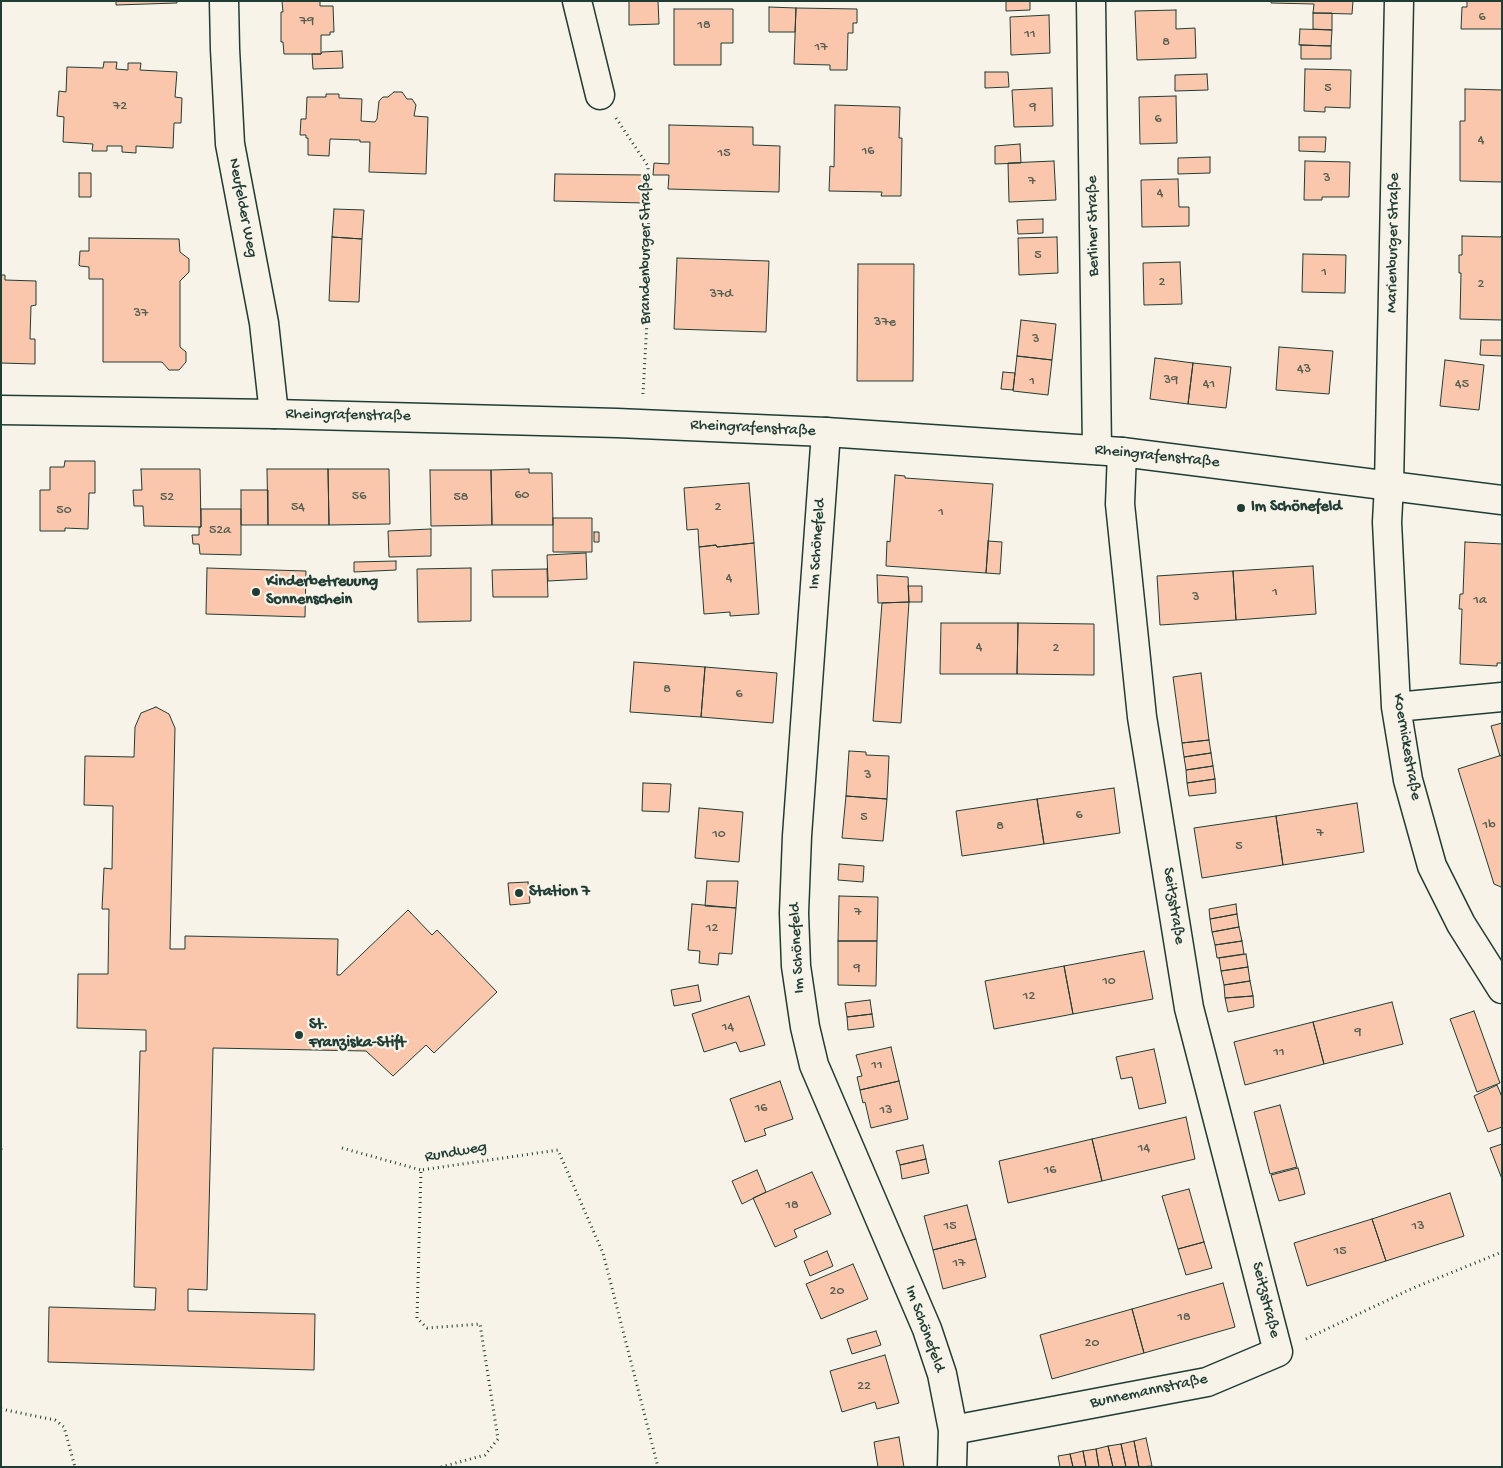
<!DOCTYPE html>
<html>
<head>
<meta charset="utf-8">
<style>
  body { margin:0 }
  #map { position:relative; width:1503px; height:1468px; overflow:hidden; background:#f7f3e8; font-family:"Gochi Hand",sans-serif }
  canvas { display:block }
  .frame { position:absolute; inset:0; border:2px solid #1f3d34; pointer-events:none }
</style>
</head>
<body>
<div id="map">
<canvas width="1503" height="1468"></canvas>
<div class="frame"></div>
</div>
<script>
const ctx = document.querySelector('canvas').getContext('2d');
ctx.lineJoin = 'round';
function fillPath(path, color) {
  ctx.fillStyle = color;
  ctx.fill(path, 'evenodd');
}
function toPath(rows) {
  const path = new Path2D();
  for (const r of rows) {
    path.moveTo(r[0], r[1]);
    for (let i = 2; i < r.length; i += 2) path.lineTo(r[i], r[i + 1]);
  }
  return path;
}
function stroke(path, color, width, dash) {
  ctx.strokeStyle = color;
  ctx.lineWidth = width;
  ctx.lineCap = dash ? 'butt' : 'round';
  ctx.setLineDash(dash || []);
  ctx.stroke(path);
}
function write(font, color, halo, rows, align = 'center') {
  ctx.font = font + ' "Gochi Hand",sans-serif';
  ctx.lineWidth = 4.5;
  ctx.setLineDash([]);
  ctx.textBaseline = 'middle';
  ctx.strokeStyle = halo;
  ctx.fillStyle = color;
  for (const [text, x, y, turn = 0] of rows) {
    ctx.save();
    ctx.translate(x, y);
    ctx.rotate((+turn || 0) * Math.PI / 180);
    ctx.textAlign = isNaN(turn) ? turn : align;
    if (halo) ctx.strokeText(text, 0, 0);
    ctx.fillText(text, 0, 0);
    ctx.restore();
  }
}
const building = toPath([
  [116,1,177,1,177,3,116,5,116,1],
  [282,1,320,1,320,6,333,6,334,32,330,32,330,35,321,35,321,54,284,54,283,42,281,42,281,12,283,12,282,1],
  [629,1,658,1,659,24,629,25,629,1],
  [1006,1,1030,1,1030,10,1006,11,1006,1],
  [1271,1,1353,1,1352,14,1313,13,1314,4,1271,3,1271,1],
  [1467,1,1502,1,1502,29,1461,29,1462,7,1467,7,1467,1],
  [769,7,796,8,795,32,769,32,769,7],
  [796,8,857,9,857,23,853,23,853,33,848,33,847,70,830,70,830,65,794,64,796,8],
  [674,9,733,9,733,43,721,43,721,65,674,65,674,9],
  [1176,10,1176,29,1195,28,1196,58,1137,60,1135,11,1176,10],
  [1313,13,1332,13,1332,30,1313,29,1313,13],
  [1049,15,1050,53,1011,55,1010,17,1049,15],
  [1300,29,1332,30,1331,46,1299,45,1300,29],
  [1301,45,1331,46,1331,59,1301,59,1301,45],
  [342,51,343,68,313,69,312,54,321,54,322,52,342,51],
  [104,62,117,62,116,69,128,70,128,63,141,63,140,70,177,72,175,97,182,98,181,123,174,123,173,148,136,146,136,153,122,152,122,146,107,146,107,151,92,151,93,144,63,142,64,117,57,116,59,91,66,92,67,67,103,68,104,62],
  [1305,69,1351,70,1350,108,1325,107,1325,112,1304,111,1305,69],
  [985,72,1008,72,1009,87,985,88,985,72],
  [1207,74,1208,90,1175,91,1175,75,1207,74],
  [1052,88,1053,126,1014,127,1012,90,1052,88],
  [1465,89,1502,90,1502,182,1460,181,1460,121,1465,121,1465,89],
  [394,92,402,92,407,99,412,99,416,105,414,116,428,117,426,174,369,172,370,142,360,142,360,140,330,139,329,156,308,155,308,138,306,138,306,135,300,135,301,119,306,119,307,97,326,97,326,94,339,94,339,98,362,99,361,121,375,122,377,119,379,101,383,97,388,97,394,92],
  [1176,96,1177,143,1140,144,1139,97,1176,96],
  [835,105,900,107,899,138,902,138,901,196,881,196,882,192,829,191,830,166,834,167,835,105],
  [669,125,753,127,753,145,780,146,779,192,668,189,669,175,653,175,654,163,669,164,669,125],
  [1299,137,1326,137,1325,152,1299,151,1299,137],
  [1020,144,1021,163,995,164,995,146,1020,144],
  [1210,157,1210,173,1178,174,1178,158,1210,157],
  [1054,161,1056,200,1009,202,1008,163,1054,161],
  [1305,161,1350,162,1349,197,1322,197,1322,200,1304,200,1305,161],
  [79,173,91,173,91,197,79,197,79,173],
  [555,174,646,175,646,203,554,201,555,174],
  [1178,179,1179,207,1189,207,1189,226,1142,227,1141,180,1178,179],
  [334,209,364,210,362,239,332,237,334,209],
  [1043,219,1043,233,1018,234,1017,220,1043,219],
  [1462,236,1500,237,1502,236,1502,320,1460,319,1461,273,1459,273,1459,255,1462,255,1462,236],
  [332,237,362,239,359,302,329,301,332,237],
  [1057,237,1058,273,1019,275,1018,238,1057,237],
  [89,238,179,239,180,252,189,259,189,272,180,281,180,347,186,352,186,362,179,370,169,370,162,362,103,362,103,279,89,279,89,267,80,266,79,265,80,251,89,251,89,238],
  [1303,254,1346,255,1345,293,1302,292,1303,254],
  [677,258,769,261,766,332,674,329,677,258],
  [1180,262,1182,304,1144,305,1143,263,1180,262],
  [858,264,914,264,913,381,857,381,858,264],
  [1,275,5,275,5,280,36,281,36,305,31,306,30,339,35,339,35,364,1,363,1,275],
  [1021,320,1056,324,1052,360,1017,356,1021,320],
  [1481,340,1502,340,1502,356,1480,355,1481,340],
  [1279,347,1333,351,1329,394,1276,390,1279,347],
  [1017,356,1052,360,1048,395,1013,391,1017,356],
  [1155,358,1193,363,1188,404,1150,399,1155,358],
  [1445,360,1484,365,1479,410,1440,406,1445,360],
  [1193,363,1231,367,1226,408,1188,404,1193,363],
  [1003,372,1015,373,1013,390,1001,389,1003,372],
  [65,461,95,461,95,493,89,493,88,529,65,528,65,531,40,531,40,490,50,490,50,467,64,467,65,461],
  [141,469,200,469,201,527,144,526,143,506,134,506,133,490,142,490,141,469],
  [267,469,328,469,329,525,268,525,267,469],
  [328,469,389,469,390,524,329,525,328,469],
  [529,469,529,473,552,473,553,525,492,525,491,470,529,469],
  [430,470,491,470,492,525,431,526,430,470],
  [895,475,905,476,905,478,993,484,986,573,886,566,887,541,890,542,895,475],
  [749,483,754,543,717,547,716,545,699,547,698,529,687,530,684,488,749,483],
  [241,490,268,490,268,525,241,525,241,490],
  [201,509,241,509,241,555,200,554,199,544,193,544,192,535,199,535,199,527,201,527,201,509],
  [553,518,592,518,592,552,553,552,553,518],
  [431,529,431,556,389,557,388,531,431,529],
  [594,532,599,532,599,542,594,542,594,532],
  [988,541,1002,542,1000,574,986,573,988,541],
  [1465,542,1502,544,1502,663,1497,663,1497,666,1460,664,1462,609,1459,609,1460,594,1463,594,1465,542],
  [754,543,759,614,730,616,730,612,704,614,699,547,716,545,717,547,754,543],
  [586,553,587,579,548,581,547,555,586,553],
  [396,561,396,570,354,572,354,562,396,561],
  [1313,566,1316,614,1236,620,1233,571,1313,566],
  [207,568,306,571,305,617,206,614,207,568],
  [471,568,471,621,418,622,417,569,471,568],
  [547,569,548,597,493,597,492,570,547,569],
  [1233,571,1236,620,1160,625,1157,576,1233,571],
  [877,575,908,577,909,602,878,603,877,575],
  [908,586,922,586,922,602,909,602,908,586],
  [909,602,901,723,873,721,882,603,909,602],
  [941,623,1018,623,1017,674,940,674,941,623],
  [1018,623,1094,624,1094,675,1017,674,1018,623],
  [634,662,705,667,701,717,630,712,634,662],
  [705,667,777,673,773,723,701,717,705,667],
  [1201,673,1209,740,1182,743,1173,677,1201,673],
  [156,707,169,714,175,728,170,949,185,949,185,936,338,939,337,975,340,975,408,910,432,935,437,930,497,992,434,1053,426,1045,393,1076,366,1051,213,1048,207,1290,188,1289,188,1311,315,1314,314,1370,48,1362,49,1307,155,1310,156,1288,134,1287,140,1051,146,1051,146,1030,77,1028,78,974,108,974,109,909,102,909,104,868,112,869,113,806,84,805,85,756,134,757,135,727,141,713,156,707],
  [1502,723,1502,755,1500,756,1491,726,1502,723],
  [1209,740,1211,753,1184,757,1182,743,1209,740],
  [849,751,866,752,866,755,889,756,887,799,846,796,849,751],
  [1211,753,1213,766,1186,770,1184,757,1211,753],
  [1502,755,1502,887,1501,887,1494,884,1458,769,1502,755],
  [1213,766,1215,779,1187,783,1186,770,1213,766],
  [1215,779,1216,793,1189,796,1187,783,1215,779],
  [643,783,671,784,669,812,642,811,643,783],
  [1114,788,1120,833,1044,844,1037,799,1114,788],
  [846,796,887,799,883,841,842,838,846,796],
  [1037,799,1044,844,962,856,956,811,1037,799],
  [1357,803,1364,852,1283,865,1276,816,1357,803],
  [699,808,743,812,739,862,695,858,699,808],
  [1276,816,1283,865,1202,878,1194,828,1276,816],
  [839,864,864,866,863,882,838,880,839,864],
  [707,881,738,881,736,908,705,906,707,881],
  [528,882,530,903,510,905,508,883,528,882],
  [839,896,878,897,877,941,838,941,839,896],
  [692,904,736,908,732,954,719,953,718,965,699,963,700,951,688,950,692,904],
  [1236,904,1237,914,1210,919,1209,909,1236,904],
  [1237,914,1239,927,1212,932,1210,919,1237,914],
  [1239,927,1242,941,1215,945,1212,932,1239,927],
  [838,941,877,941,876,986,838,985,838,941],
  [1242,941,1244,954,1217,958,1215,945,1242,941],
  [1144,951,1153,999,1073,1014,1064,966,1144,951],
  [1246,954,1248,967,1221,971,1219,958,1246,954],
  [1064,966,1073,1014,994,1029,985,981,1064,966],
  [1248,967,1250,981,1224,985,1221,971,1248,967],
  [1250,981,1253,996,1225,998,1224,985,1250,981],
  [698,985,701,1001,674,1006,671,990,698,985],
  [749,996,765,1045,740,1052,736,1042,704,1052,692,1014,749,996],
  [1253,996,1254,1007,1228,1012,1225,998,1253,996],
  [870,1000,872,1014,847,1017,845,1003,870,1000],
  [1392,1002,1403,1044,1324,1064,1313,1022,1392,1002],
  [1474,1011,1500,1083,1477,1092,1450,1019,1474,1011],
  [872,1014,874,1027,848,1030,847,1017,872,1014],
  [1313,1022,1324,1064,1245,1085,1234,1042,1313,1022],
  [891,1047,899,1081,860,1090,857,1077,862,1076,856,1055,891,1047],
  [1154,1049,1166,1103,1139,1109,1132,1077,1121,1079,1116,1057,1154,1049],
  [780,1081,793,1119,764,1129,766,1135,745,1142,730,1099,780,1081],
  [899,1081,908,1119,871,1128,865,1102,863,1103,860,1090,899,1081],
  [1497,1085,1502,1097,1502,1127,1488,1132,1474,1096,1497,1085],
  [1280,1105,1297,1167,1270,1174,1254,1112,1280,1105],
  [1186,1117,1195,1159,1102,1181,1092,1139,1186,1117],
  [1092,1139,1102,1181,1008,1203,999,1161,1092,1139],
  [1502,1144,1502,1179,1490,1148,1502,1144],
  [923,1145,926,1159,900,1165,896,1151,923,1145],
  [926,1159,929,1173,902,1179,900,1165,926,1159],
  [1298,1168,1305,1194,1279,1201,1271,1175,1298,1168],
  [757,1170,766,1192,742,1204,732,1181,757,1170],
  [812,1172,831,1214,794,1230,797,1237,775,1247,753,1198,812,1172],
  [1189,1189,1204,1242,1178,1249,1162,1196,1189,1189],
  [1450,1193,1464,1236,1386,1261,1372,1219,1450,1193],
  [967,1205,976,1239,933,1250,924,1216,967,1205],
  [1372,1219,1386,1261,1307,1286,1294,1243,1372,1219],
  [976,1239,986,1277,943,1289,933,1250,976,1239],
  [1204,1242,1212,1268,1186,1275,1178,1249,1204,1242],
  [827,1251,833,1266,810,1276,804,1261,827,1251],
  [853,1264,868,1299,821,1319,806,1284,853,1264],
  [1223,1283,1235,1327,1144,1353,1132,1309,1223,1283],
  [1132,1309,1144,1353,1052,1379,1040,1335,1132,1309],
  [876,1331,881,1345,852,1354,847,1339,876,1331],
  [885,1355,899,1403,877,1409,875,1402,842,1412,830,1371,885,1355],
  [899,1437,904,1467,878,1467,874,1442,899,1437],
  [1146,1438,1152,1466,1139,1467,1134,1441,1146,1438],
  [1134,1441,1139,1467,1126,1467,1121,1444,1134,1441],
  [1121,1444,1126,1467,1113,1467,1108,1446,1121,1444],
  [1108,1446,1113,1467,1099,1467,1096,1449,1108,1446],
  [1096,1449,1099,1467,1086,1467,1083,1451,1096,1449],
  [1083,1451,1086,1467,1073,1467,1070,1454,1083,1451],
  [1070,1454,1073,1467,1060,1467,1058,1456,1070,1454]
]);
fillPath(building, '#fbc7ac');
stroke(building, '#1f3d34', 1);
const street = toPath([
  [224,1,225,49,230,144,264,323,274,414],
  [577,1,600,95],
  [1091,1,1097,450],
  [1399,1,1389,485,1387,522,1396,707,1408,780,1432,866,1461,924,1502,989],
  [826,432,797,836,794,913,796,966,805,1027,814,1065,927,1329,942,1374,953,1430,952,1467],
  [1396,707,1502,697],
  [953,1430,1207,1382,1278,1352,1189,1008,1142,717,1120,504,1122,452]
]);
const secondary = toPath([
  [1,410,274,414,617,423,826,432,1122,452,1502,500]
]);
stroke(street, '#1f3d34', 31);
stroke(secondary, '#1f3d34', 31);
stroke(toPath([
  [616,118,648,166,649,285,643,394],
  [342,1148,421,1170],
  [1,1149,3,1146],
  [1306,1339,1411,1289,1502,1252],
  [1,1409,55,1420,64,1427,75,1467],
  [441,1467,485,1455,498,1439,480,1324,427,1328,417,1318,421,1170,558,1150,603,1253,658,1467]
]), '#1f3d34', 3, [1, 4]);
stroke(street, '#f7f3e8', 28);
stroke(secondary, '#f7f3e8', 28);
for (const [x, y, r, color] of [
  [1241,508,5,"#1f3d34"],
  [256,592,5,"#1f3d34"],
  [519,893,5,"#1f3d34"],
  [299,1035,5,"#1f3d34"]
]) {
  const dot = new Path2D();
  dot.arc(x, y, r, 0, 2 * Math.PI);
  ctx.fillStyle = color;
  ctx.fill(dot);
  stroke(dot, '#f7f3e8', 2);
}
write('14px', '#566052', null, [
  ["6",1482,18],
  ["79",307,22],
  ["18",704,26],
  ["11",1030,35],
  ["8",1166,43],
  ["17",821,48],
  ["5",1328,89],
  ["72",120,107],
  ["9",1033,108],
  ["6",1158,120],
  ["4",1481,141],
  ["16",868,152],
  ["15",724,154],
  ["3",1327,179],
  ["7",1032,182],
  ["4",1160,194],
  ["5",1038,256],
  ["1",1324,273],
  ["2",1162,283],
  ["2",1481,285],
  ["37d",721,295],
  ["37",141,314],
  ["37e",885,323],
  ["3",1036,340],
  ["43",1304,370],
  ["39",1171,381],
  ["1",1032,382],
  ["41",1209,385],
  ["45",1462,385],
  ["60",522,496],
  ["56",359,497],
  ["52",167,498],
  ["58",461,498],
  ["54",298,508],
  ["2",718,508],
  ["50",64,511],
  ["1",941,513],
  ["52a",220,531],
  ["4",729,579],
  ["1",1275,593],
  ["3",1196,598],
  ["1a",1480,601],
  ["4",979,648],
  ["2",1056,649],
  ["8",667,690],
  ["6",739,695],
  ["3",868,776],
  ["6",1079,816],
  ["5",864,818],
  ["1b",1489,826],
  ["8",1000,827],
  ["7",1320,834],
  ["10",719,835],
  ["5",1239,847],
  ["7",858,913],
  ["12",712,929],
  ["9",857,969],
  ["10",1109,982],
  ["12",1029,997],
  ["14",728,1028],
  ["9",1358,1033],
  ["11",1279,1053],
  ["11",877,1066],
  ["16",761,1109],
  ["13",886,1111],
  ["14",1144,1149],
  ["16",1050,1171],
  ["18",792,1206],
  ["15",950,1227],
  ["13",1418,1227],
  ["15",1340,1252],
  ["17",959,1264],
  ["20",837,1292],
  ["18",1184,1318],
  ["20",1092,1344],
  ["22",864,1387]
]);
write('16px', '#1f3d34', '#f7f3e8', [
  ["Neufelder Weg",242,208,79],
  ["Berliner Straße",1094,226,-91],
  ["Marienburger Straße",1394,243,-89],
  ["Brandenburger Straße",647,249,-90],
  ["Rheingrafenstraße",348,416,1],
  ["Rheingrafenstraße",753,429,3],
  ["Rheingrafenstraße",1157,457,6],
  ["Im Schönefeld",818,544,-86],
  ["Koernickestraße",1406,747,80],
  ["Seitzstraße",1173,906,81],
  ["Im Schönefeld",798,948,-93],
  ["Rundweg",456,1153,-10],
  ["Seitzstraße",1265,1300,76],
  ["Im Schönefeld",924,1329,70],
  ["Bunnemannstraße",1149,1392,-12]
]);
write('bold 16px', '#1f3d34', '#f7f3e8', [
  ["Im Schönefeld",1251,508],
  ["Kinderbetreuung",266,583],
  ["Sonnenschein",266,601],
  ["Station 7",529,893],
  ["St.",309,1026],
  ["Franziska-Stift",309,1044]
], 'left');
</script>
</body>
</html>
